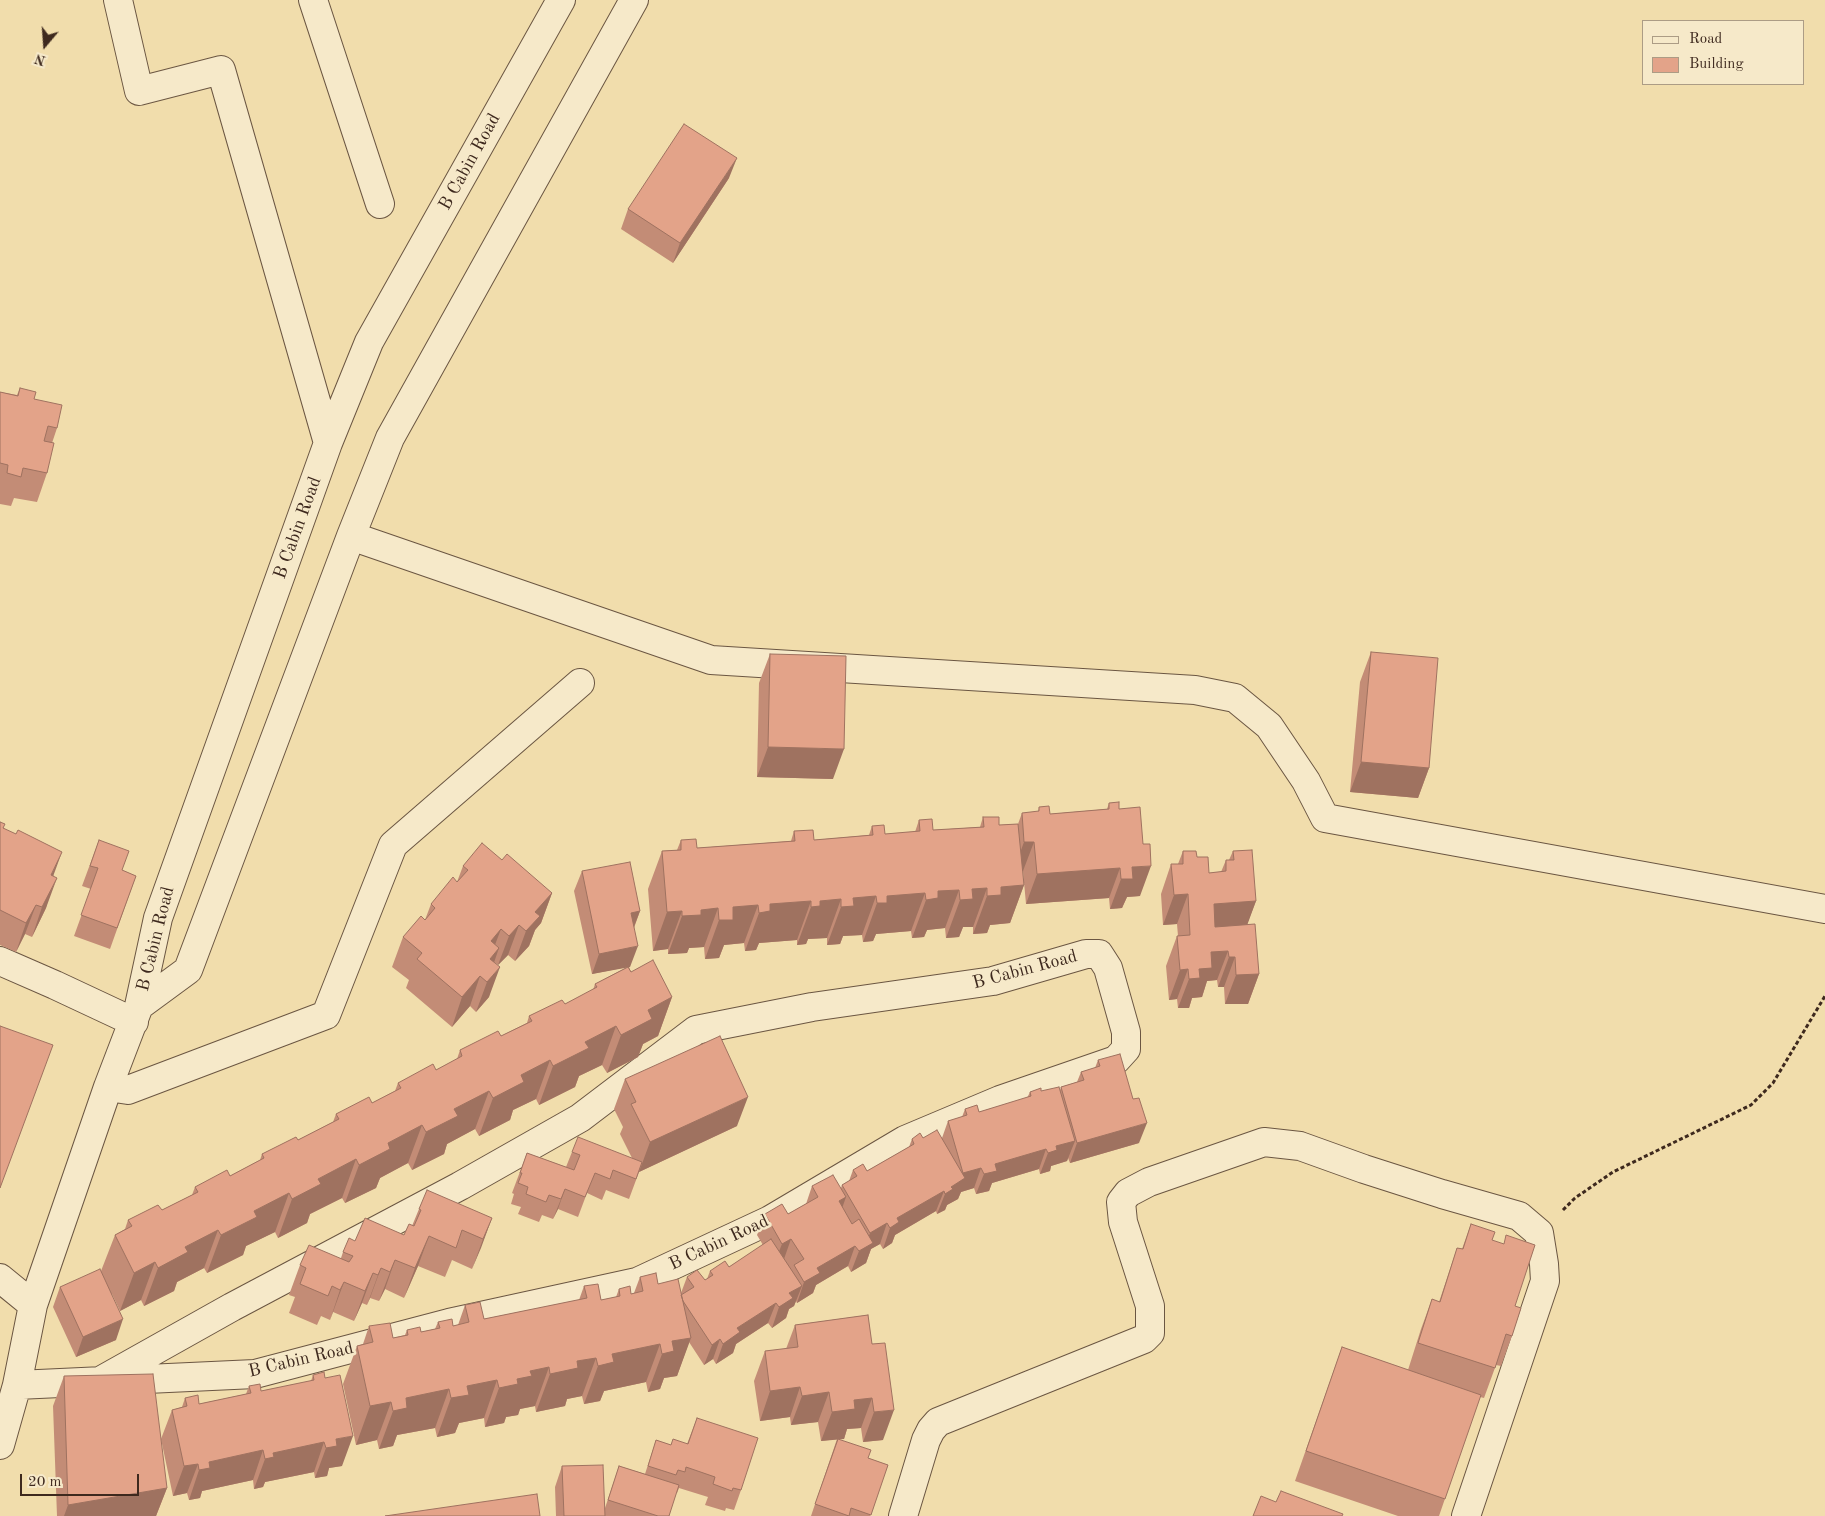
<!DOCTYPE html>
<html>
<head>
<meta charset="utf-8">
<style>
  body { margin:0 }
  #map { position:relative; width:1825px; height:1516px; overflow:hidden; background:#f1ddac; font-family:"Old Standard TT",serif }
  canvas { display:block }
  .legend { position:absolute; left:1642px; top:20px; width:162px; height:65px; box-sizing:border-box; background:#f6e9c9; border:1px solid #ac9c85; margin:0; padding:6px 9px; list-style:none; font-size:15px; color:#3e291e }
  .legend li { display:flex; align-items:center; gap:10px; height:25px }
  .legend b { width:25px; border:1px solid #ac9c85 }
  .north { position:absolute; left:20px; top:20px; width:50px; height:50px; -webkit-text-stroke:4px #f6e9c9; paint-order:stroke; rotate:198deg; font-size:14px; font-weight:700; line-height:20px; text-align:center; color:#3e291e }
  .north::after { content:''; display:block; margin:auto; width:18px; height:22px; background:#3e291e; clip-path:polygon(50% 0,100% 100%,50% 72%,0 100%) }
  .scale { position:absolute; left:20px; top:1474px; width:119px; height:22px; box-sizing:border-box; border:2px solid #3e291e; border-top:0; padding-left:6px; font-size:15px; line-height:18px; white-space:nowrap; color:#3e291e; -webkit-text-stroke:4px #f6e9c9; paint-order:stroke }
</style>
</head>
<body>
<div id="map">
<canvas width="1825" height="1516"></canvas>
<ul class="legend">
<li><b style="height:6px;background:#f6e9c9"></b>Road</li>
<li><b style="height:14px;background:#e3a389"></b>Building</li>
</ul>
<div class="north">N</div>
<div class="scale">20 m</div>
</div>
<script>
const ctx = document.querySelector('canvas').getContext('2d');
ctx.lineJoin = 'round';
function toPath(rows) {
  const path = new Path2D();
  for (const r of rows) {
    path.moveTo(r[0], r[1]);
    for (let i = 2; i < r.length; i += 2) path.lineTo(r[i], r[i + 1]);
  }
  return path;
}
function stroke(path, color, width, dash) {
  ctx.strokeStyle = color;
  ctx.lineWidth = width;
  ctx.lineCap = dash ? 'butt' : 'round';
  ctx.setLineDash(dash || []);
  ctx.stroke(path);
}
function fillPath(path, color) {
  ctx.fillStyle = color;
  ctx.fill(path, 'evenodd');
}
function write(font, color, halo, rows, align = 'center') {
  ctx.font = font + ' "Old Standard TT",serif';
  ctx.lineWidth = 5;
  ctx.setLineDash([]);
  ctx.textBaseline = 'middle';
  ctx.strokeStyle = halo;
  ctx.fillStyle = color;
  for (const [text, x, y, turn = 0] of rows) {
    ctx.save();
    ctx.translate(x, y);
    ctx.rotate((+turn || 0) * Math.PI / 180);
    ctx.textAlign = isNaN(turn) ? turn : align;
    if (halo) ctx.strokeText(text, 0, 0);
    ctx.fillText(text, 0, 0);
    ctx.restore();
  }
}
const street = toPath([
  [118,0,139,91,221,70,328,443],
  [313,0,380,204],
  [351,536,711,660,1195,690,1235,698,1269,726,1306,781,1325,818,1825,909],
  [0,961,55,985,134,1022],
  [139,1006,188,970,351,536,390,438,634,0],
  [108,1087,139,1006,158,918,328,443,369,342,561,0],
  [0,1278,33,1305],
  [17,1385,255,1374,449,1323,637,1282,770,1220,905,1140,1000,1100,1116,1060,1126,1049,1126,1032,1108,968,1099,954,1086,954,993,981,812,1007,696,1030,580,1118,460,1186,232,1307,100,1381],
  [0,1445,17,1385,33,1305,108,1087,128,1090,326,1015,393,845,580,683],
  [903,1516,926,1440,931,1430,938,1422,1144,1339,1150,1333,1150,1306,1123,1222,1121,1202,1128,1193,1149,1182,1264,1142,1300,1146,1364,1169,1442,1194,1519,1216,1539,1233,1544,1264,1545,1281,1466,1516]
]);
stroke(street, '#6b5642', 30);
stroke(toPath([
  [1563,1210,1575,1198,1613,1172,1751,1105,1773,1083,1825,996]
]), '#3e291e', 3, [4, 2.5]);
stroke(street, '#f6e9c9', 28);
fillPath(toPath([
  [729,178,673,263,621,229,628,209],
  [20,388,34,399,57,428,52,443,47,473,37,502,14,498,11,506,0,504,0,392,17,395],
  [1371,652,1429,768,1418,798,1350,792,1360,682],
  [770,654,833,779,757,777,759,683],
  [1109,803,1119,809,1140,896,1127,897,1122,908,1110,909,1109,898,1026,904,1023,871,1022,871,1024,885,1010,923,990,925,987,933,973,934,973,927,963,927,959,937,946,938,945,928,927,930,924,937,912,938,911,931,876,934,873,941,863,942,862,935,843,936,840,944,827,945,827,938,808,939,806,944,797,945,797,940,759,943,756,950,745,951,744,943,724,945,719,958,705,959,704,947,689,948,687,953,668,954,668,949,653,951,648,889,662,851,677,850,681,840,697,848,791,841,794,831,814,840,869,835,872,826,885,834,915,832,919,820,933,830,980,827,983,817,999,825,1018,824,1022,813,1038,812,1039,807,1050,814,1107,809],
  [0,822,4,828,54,876,46,908,32,937,25,934,16,952,0,945],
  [99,840,122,870,136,876,110,949,74,936,91,889,82,886],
  [1183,851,1197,857,1209,873,1221,872,1226,860,1229,860,1233,851,1256,901,1247,924,1259,974,1248,1004,1225,1004,1224,987,1218,987,1217,980,1207,981,1202,997,1192,998,1189,1008,1178,1008,1177,999,1169,1000,1166,966,1177,936,1178,936,1177,924,1163,925,1161,894,1171,864,1178,864],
  [502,860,552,893,541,923,535,930,529,946,515,961,508,955,498,965,494,962,489,997,476,1012,470,1006,452,1027,406,988,409,980,392,967,403,937,425,920,431,904,457,882,463,866],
  [582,871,640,911,634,928,630,967,629,967,631,972,672,997,658,1036,643,1044,638,1057,607,1073,602,1065,579,1076,575,1087,539,1105,536,1099,513,1110,510,1120,479,1136,475,1129,447,1144,444,1154,412,1170,408,1163,380,1178,376,1188,345,1203,342,1198,310,1214,307,1223,278,1238,275,1232,246,1246,243,1255,207,1273,204,1268,177,1282,174,1291,144,1306,141,1300,120,1311,112,1294,116,1340,76,1357,53,1307,60,1287,101,1271,115,1235,125,1229,128,1220,162,1210,192,1195,195,1187,230,1176,260,1160,262,1154,298,1140,333,1122,336,1114,372,1103,395,1091,398,1083,436,1070,457,1059,460,1050,501,1036,527,1023,529,1016,565,1004,593,990,595,984,627,967,592,974,574,891],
  [1098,1060,1139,1143,1070,1163,1068,1158,1067,1161,1051,1166,1050,1171,1040,1174,1039,1169,992,1183,989,1191,976,1194,974,1188,961,1192,958,1199,947,1205,945,1210,937,1214,936,1211,895,1235,892,1243,883,1249,880,1244,871,1249,866,1263,851,1272,848,1266,816,1285,813,1293,797,1303,796,1301,794,1306,789,1309,786,1318,772,1328,768,1323,736,1344,733,1353,716,1364,713,1359,704,1365,689,1342,677,1376,664,1378,660,1389,648,1392,646,1382,604,1391,600,1401,584,1404,582,1396,567,1399,565,1406,536,1412,535,1406,520,1409,518,1415,506,1417,504,1423,485,1427,484,1418,459,1423,455,1433,437,1437,435,1428,397,1435,393,1446,379,1449,377,1440,356,1445,343,1384,357,1346,363,1344,369,1326,393,1338,405,1335,407,1330,421,1332,435,1329,438,1322,453,1326,458,1325,465,1305,484,1319,579,1300,584,1286,601,1300,616,1297,619,1289,631,1294,634,1293,640,1277,681,1293,687,1277,705,1280,707,1279,710,1271,729,1267,763,1245,757,1235,765,1214,788,1214,806,1204,812,1186,841,1188,842,1185,849,1181,853,1170,867,1171,909,1147,912,1139,942,1138,948,1121,962,1117,965,1109,979,1112,1027,1098,1030,1092,1060,1090,1061,1087,1077,1082,1081,1072,1095,1068],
  [625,1079,737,1126,639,1172,629,1199,606,1190,602,1200,587,1193,578,1217,558,1209,553,1219,542,1215,539,1222,518,1214,521,1207,511,1204,514,1194,512,1193,527,1153,566,1167,572,1152,632,1158,620,1134,623,1127,614,1109],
  [419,1209,492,1218,472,1269,452,1260,445,1277,418,1266,404,1298,385,1289,379,1301,370,1298,367,1305,362,1303,354,1321,333,1312,330,1320,321,1316,317,1325,289,1313,295,1297,289,1295,300,1265,341,1258,343,1252,355,1241,404,1235,412,1226],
  [1471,1224,1492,1240,1515,1306,1512,1336,1501,1366,1496,1365,1484,1398,1480,1397,1439,1516,1398,1516,1295,1481,1342,1347,1408,1370,1421,1329,1432,1299,1439,1302,1457,1248,1462,1249],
  [868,1315,883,1440,863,1442,861,1428,847,1429,844,1439,839,1439,868,1458,888,1465,870,1516,811,1516,837,1439,821,1441,818,1422,791,1425,790,1417,760,1421,754,1381,765,1351,786,1349,795,1325],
  [313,1375,342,1466,329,1468,327,1476,315,1478,314,1472,265,1482,263,1487,254,1489,253,1480,202,1491,200,1498,189,1500,187,1493,173,1496,161,1439,172,1410,182,1407,185,1398,199,1404,246,1394,249,1386,261,1391,311,1381],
  [64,1376,167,1488,156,1516,57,1516,53,1406],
  [697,1418,741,1490,734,1510,726,1508,725,1511,705,1505,708,1497,679,1488,677,1493,676,1492,669,1516,556,1516,555,1487,562,1466,605,1508,619,1466,645,1474,656,1440,671,1445,687,1444]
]), '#c38c76');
fillPath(toPath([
  [737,158,729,178,673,263,680,243],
  [768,747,844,749,833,779,757,777],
  [1361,762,1429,768,1418,798,1350,792],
  [1024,842,1034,842,1023,871,1013,872],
  [62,852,51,882,51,875],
  [1151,866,1140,896,1127,897,1122,908,1110,909,1121,879,1132,867],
  [1120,868,1109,898,1026,904,1037,874],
  [57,878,46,908,32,937,42,907],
  [1024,885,1010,923,990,925,987,933,973,934,987,896,1001,887],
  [987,888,973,927,963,927,959,937,946,938,960,900,972,889],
  [959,890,945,928,927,930,924,937,912,938,926,900,938,891],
  [552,893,541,923,535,930,529,946,515,961,526,931,535,912],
  [925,893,911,931,876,934,873,941,863,942,877,903,887,896],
  [1188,894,1177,924,1163,925,1174,895],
  [876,896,862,935,843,936,840,944,827,945,841,907,853,898],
  [841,899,827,938,808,939,806,944,797,945,811,907,820,901],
  [811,901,797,940,759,943,756,950,745,951,759,913,770,904],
  [1256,901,1245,931,1203,934,1214,904],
  [36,905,25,934,16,952,26,923],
  [758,905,744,943,724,945,719,958,705,959,719,920,733,907],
  [718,908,704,947,689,948,687,953,668,954,682,916,701,910],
  [640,911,632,932,631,913],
  [682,911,668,949,653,951,667,912],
  [519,925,508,955,498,965,509,936],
  [501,929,490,958,491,941],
  [638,946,630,967,592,974,599,954],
  [499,948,489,977,490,959],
  [1228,951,1217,980,1207,981,1202,997,1192,998,1189,1008,1178,1008,1189,979,1199,969,1211,952],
  [1229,957,1235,957,1224,987,1218,987],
  [500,967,489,997,476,1012,487,982],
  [1188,969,1177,999,1169,1000,1180,970],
  [1259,974,1248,1004,1225,1004,1236,975],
  [480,976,470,1006,452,1027,462,997],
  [672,997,658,1036,643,1044,638,1057,607,1073,621,1035,648,1010],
  [616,1026,602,1065,579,1076,575,1087,539,1105,553,1066,585,1042],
  [550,1060,536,1099,513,1110,510,1120,479,1136,493,1098,521,1075],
  [489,1091,475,1129,447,1144,444,1154,412,1170,426,1132,454,1109],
  [748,1097,737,1126,639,1172,650,1142],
  [1147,1123,1139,1143,1070,1163,1077,1143],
  [422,1125,408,1163,380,1178,376,1188,345,1203,359,1165,388,1143],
  [1075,1141,1067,1161,1051,1166,1050,1171,1040,1174,1048,1153,1056,1146],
  [1046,1149,1039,1169,992,1183,989,1191,976,1194,984,1174,995,1164],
  [356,1159,342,1198,310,1214,307,1223,278,1238,292,1199,318,1179],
  [981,1168,974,1188,961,1192,958,1199,947,1205,945,1210,937,1214,945,1194,951,1187,960,1181,963,1173],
  [565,1189,558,1209,553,1219],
  [944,1191,936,1211,895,1235,892,1243,883,1249,890,1228,897,1218],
  [289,1193,275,1232,246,1246,243,1255,207,1273,221,1235,254,1211],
  [846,1197,839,1217,839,1201],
  [492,1218,481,1248,472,1269,483,1239],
  [887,1223,880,1244,871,1249,866,1263,851,1272,859,1251,865,1247,870,1233],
  [218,1230,204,1268,177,1282,174,1291,144,1306,158,1268,185,1247],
  [429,1236,418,1266,404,1298,415,1268],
  [791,1239,784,1259,774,1264,782,1244],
  [855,1246,848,1266,816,1285,813,1293,797,1303,804,1282,817,1268],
  [395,1260,385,1289,379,1301,390,1272],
  [155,1262,141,1300,120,1311,134,1273],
  [381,1268,370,1298,367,1305,378,1275],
  [373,1273,362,1303,354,1321,365,1291],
  [344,1282,333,1312,330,1320,340,1290],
  [802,1286,794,1306,789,1309,786,1318,772,1328,779,1307,789,1293],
  [776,1303,768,1323,736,1344,733,1353,716,1364,723,1344,737,1328],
  [123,1319,116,1340,76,1357,83,1337],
  [691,1338,677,1376,664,1378,660,1389,648,1392,662,1354,672,1341],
  [720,1339,713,1359,704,1365,712,1345],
  [660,1344,646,1382,604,1391,600,1401,584,1404,598,1366,612,1354],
  [596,1358,582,1396,567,1399,565,1406,536,1412,550,1374,577,1361],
  [549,1367,535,1406,520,1409,518,1415,506,1417,504,1423,485,1427,499,1388,517,1379,530,1371],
  [497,1380,484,1418,459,1423,455,1433,437,1437,451,1398,467,1386],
  [800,1387,790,1417,760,1421,770,1391],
  [449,1389,435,1428,397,1435,393,1446,379,1449,393,1411,406,1398],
  [829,1392,818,1422,791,1425,802,1396],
  [872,1398,861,1428,847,1429,844,1439,821,1441,832,1412,854,1400],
  [391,1402,377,1440,356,1445,370,1406],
  [894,1410,883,1440,863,1442,874,1412],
  [353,1436,342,1466,329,1468,327,1476,315,1478,326,1448,336,1439],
  [324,1442,314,1472,265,1482,263,1487,254,1489,265,1459,273,1453],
  [263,1450,253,1480,202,1491,200,1498,189,1500,199,1470,209,1462],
  [198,1464,187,1493,173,1496,184,1466],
  [167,1488,156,1516,64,1516,68,1505]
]), '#9f7260');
const building = toPath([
  [684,124,737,158,680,243,628,209,684,124],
  [20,388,36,392,34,399,62,405,57,428,48,426,44,441,54,443,47,473,23,468,21,477,7,473,8,465,0,463,0,392,18,396,20,388],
  [1371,652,1438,658,1429,768,1361,762,1371,652],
  [770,654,846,656,844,749,768,747,770,654],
  [1119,802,1119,809,1140,807,1143,844,1150,844,1151,866,1132,867,1133,879,1121,879,1120,868,1037,874,1034,842,1024,842,1022,813,1039,811,1039,807,1049,806,1050,814,1109,809,1109,803,1119,802],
  [983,817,999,817,999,825,1018,824,1024,885,1001,887,1001,895,987,896,987,888,972,889,973,899,960,900,959,890,938,891,938,898,926,900,925,893,887,896,887,903,877,903,876,896,853,898,854,906,841,907,841,899,820,901,820,906,811,907,811,901,770,904,770,911,759,913,758,905,733,907,733,920,719,920,718,908,701,910,701,915,682,916,682,911,667,912,662,851,681,850,681,840,696,839,697,848,795,841,794,831,813,830,814,840,873,835,872,826,884,825,885,834,920,831,919,820,932,819,933,830,984,827,983,817],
  [0,822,5,824,3,828,16,834,18,830,62,852,51,875,57,878,42,907,36,905,26,923,0,910,0,822],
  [99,840,129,851,122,870,136,876,117,928,81,915,98,868,90,866,99,840],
  [482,843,502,860,507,854,552,893,535,912,540,916,526,931,519,925,509,936,501,929,491,941,499,948,490,959,500,967,487,982,480,976,462,997,417,959,422,953,403,937,421,916,425,920,435,908,431,904,453,877,457,882,468,870,463,866,482,843],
  [1252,850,1256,901,1214,904,1215,927,1255,924,1259,974,1236,975,1235,957,1229,957,1228,951,1211,952,1212,968,1199,969,1200,978,1189,979,1188,969,1180,970,1177,936,1190,935,1188,894,1174,895,1171,864,1183,864,1183,851,1196,851,1197,857,1208,857,1209,873,1226,871,1226,860,1234,860,1233,851,1252,850],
  [630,862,640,911,631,913,638,946,599,954,582,871,630,862],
  [653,960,672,997,648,1010,652,1019,621,1035,616,1026,585,1042,589,1048,553,1066,550,1060,521,1075,524,1082,493,1098,489,1091,454,1109,458,1116,426,1132,422,1125,388,1143,390,1149,359,1165,356,1159,318,1179,321,1184,292,1199,289,1193,254,1211,257,1217,221,1235,218,1230,185,1247,188,1252,158,1268,155,1262,134,1273,115,1235,132,1226,128,1220,158,1205,162,1210,198,1192,195,1187,227,1170,230,1176,264,1158,262,1154,296,1137,298,1140,339,1119,336,1114,369,1097,372,1103,401,1088,398,1083,433,1064,436,1070,462,1056,460,1050,498,1031,501,1036,532,1021,529,1016,562,1000,565,1004,597,987,595,984,628,967,631,972,653,960],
  [0,1026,53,1045,0,1188,0,1026],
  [720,1036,748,1097,650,1142,631,1104,636,1102,625,1079,720,1036],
  [1120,1054,1133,1099,1139,1098,1147,1123,1077,1143,1061,1087,1084,1080,1081,1072,1100,1066,1098,1060,1120,1054],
  [1059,1087,1075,1141,1056,1146,1057,1150,1048,1153,1046,1149,995,1164,997,1171,984,1174,981,1168,963,1173,948,1121,967,1115,965,1109,977,1105,979,1112,1031,1096,1030,1092,1041,1088,1041,1091,1059,1087],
  [937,1130,965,1178,951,1187,953,1189,945,1194,944,1191,897,1218,899,1222,890,1228,887,1223,870,1233,842,1185,857,1176,853,1170,863,1164,867,1171,914,1144,912,1139,920,1133,923,1138,937,1130],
  [578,1137,642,1162,636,1179,613,1170,610,1179,595,1173,585,1197,565,1189,561,1199,549,1195,546,1202,526,1194,528,1187,518,1183,522,1173,520,1173,527,1153,574,1170,580,1155,572,1152,578,1137],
  [833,1175,846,1197,839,1201,852,1224,859,1219,873,1243,859,1251,855,1246,817,1268,820,1273,804,1282,794,1265,804,1259,791,1239,782,1244,765,1214,782,1204,788,1214,818,1197,812,1186,833,1175],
  [427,1190,492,1218,483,1239,462,1230,456,1248,429,1236,415,1268,395,1260,390,1272,381,1268,378,1275,373,1273,365,1291,344,1282,340,1290,332,1286,328,1296,300,1284,306,1268,300,1265,309,1245,349,1262,353,1256,343,1252,349,1238,355,1241,365,1218,404,1235,409,1224,414,1226,421,1210,419,1209,427,1190],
  [1471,1224,1495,1232,1492,1240,1504,1244,1506,1235,1535,1245,1515,1306,1521,1308,1512,1336,1506,1334,1495,1368,1418,1343,1432,1299,1440,1302,1457,1248,1463,1249,1471,1224],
  [771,1239,802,1286,789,1293,793,1298,779,1307,776,1303,737,1328,740,1332,723,1344,720,1339,712,1345,683,1301,681,1295,694,1287,687,1277,697,1270,705,1280,713,1275,710,1271,725,1261,729,1267,771,1239],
  [100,1269,123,1319,83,1337,60,1287,100,1269],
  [656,1273,658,1284,678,1279,691,1338,672,1341,674,1351,662,1354,660,1344,612,1354,614,1362,598,1366,596,1358,577,1361,578,1368,550,1374,549,1367,530,1371,532,1376,517,1379,518,1384,499,1388,497,1380,467,1386,469,1395,451,1398,449,1389,406,1398,407,1408,393,1411,391,1402,370,1406,357,1346,373,1342,369,1326,390,1323,393,1338,408,1335,407,1330,420,1327,421,1332,440,1328,438,1322,452,1319,453,1326,469,1322,465,1305,480,1302,484,1319,587,1298,584,1286,598,1284,601,1300,620,1296,619,1289,630,1286,631,1294,643,1291,640,1277,656,1273],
  [868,1315,872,1344,885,1343,894,1410,874,1412,872,1398,854,1400,855,1409,832,1412,829,1392,802,1396,800,1387,770,1391,765,1351,798,1347,795,1325,868,1315],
  [1342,1347,1481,1395,1445,1499,1306,1451,1342,1347],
  [324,1372,325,1378,340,1375,353,1436,336,1439,337,1446,326,1448,324,1442,273,1453,274,1457,265,1459,263,1450,209,1462,210,1468,199,1470,198,1464,184,1466,172,1410,187,1406,185,1398,198,1395,199,1404,251,1393,249,1386,260,1384,261,1391,314,1380,313,1375,324,1372],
  [153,1374,167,1488,68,1505,64,1376,153,1374],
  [697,1418,758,1438,741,1490,733,1488,732,1491,713,1484,715,1477,686,1467,685,1472,678,1470,676,1475,648,1466,656,1440,671,1445,673,1439,688,1444,697,1418],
  [838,1439,871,1450,868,1458,888,1465,871,1515,851,1508,849,1516,815,1504,838,1439],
  [603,1465,605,1516,564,1516,562,1466,603,1465],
  [619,1466,679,1485,669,1516,658,1516,608,1500,619,1466],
  [1281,1491,1343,1514,1342,1516,1253,1516,1261,1496,1276,1502,1281,1491],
  [537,1494,540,1516,385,1516,537,1494]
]);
fillPath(building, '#e3a389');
stroke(building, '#9f7260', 1);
write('18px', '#3e291e', '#f6e9c9', [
  ["B Cabin Road",470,162,-61],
  ["B Cabin Road",298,528,-70],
  ["B Cabin Road",156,939,-76],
  ["B Cabin Road",1025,970,-15],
  ["B Cabin Road",719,1243,-25],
  ["B Cabin Road",301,1360,-13]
]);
</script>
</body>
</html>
